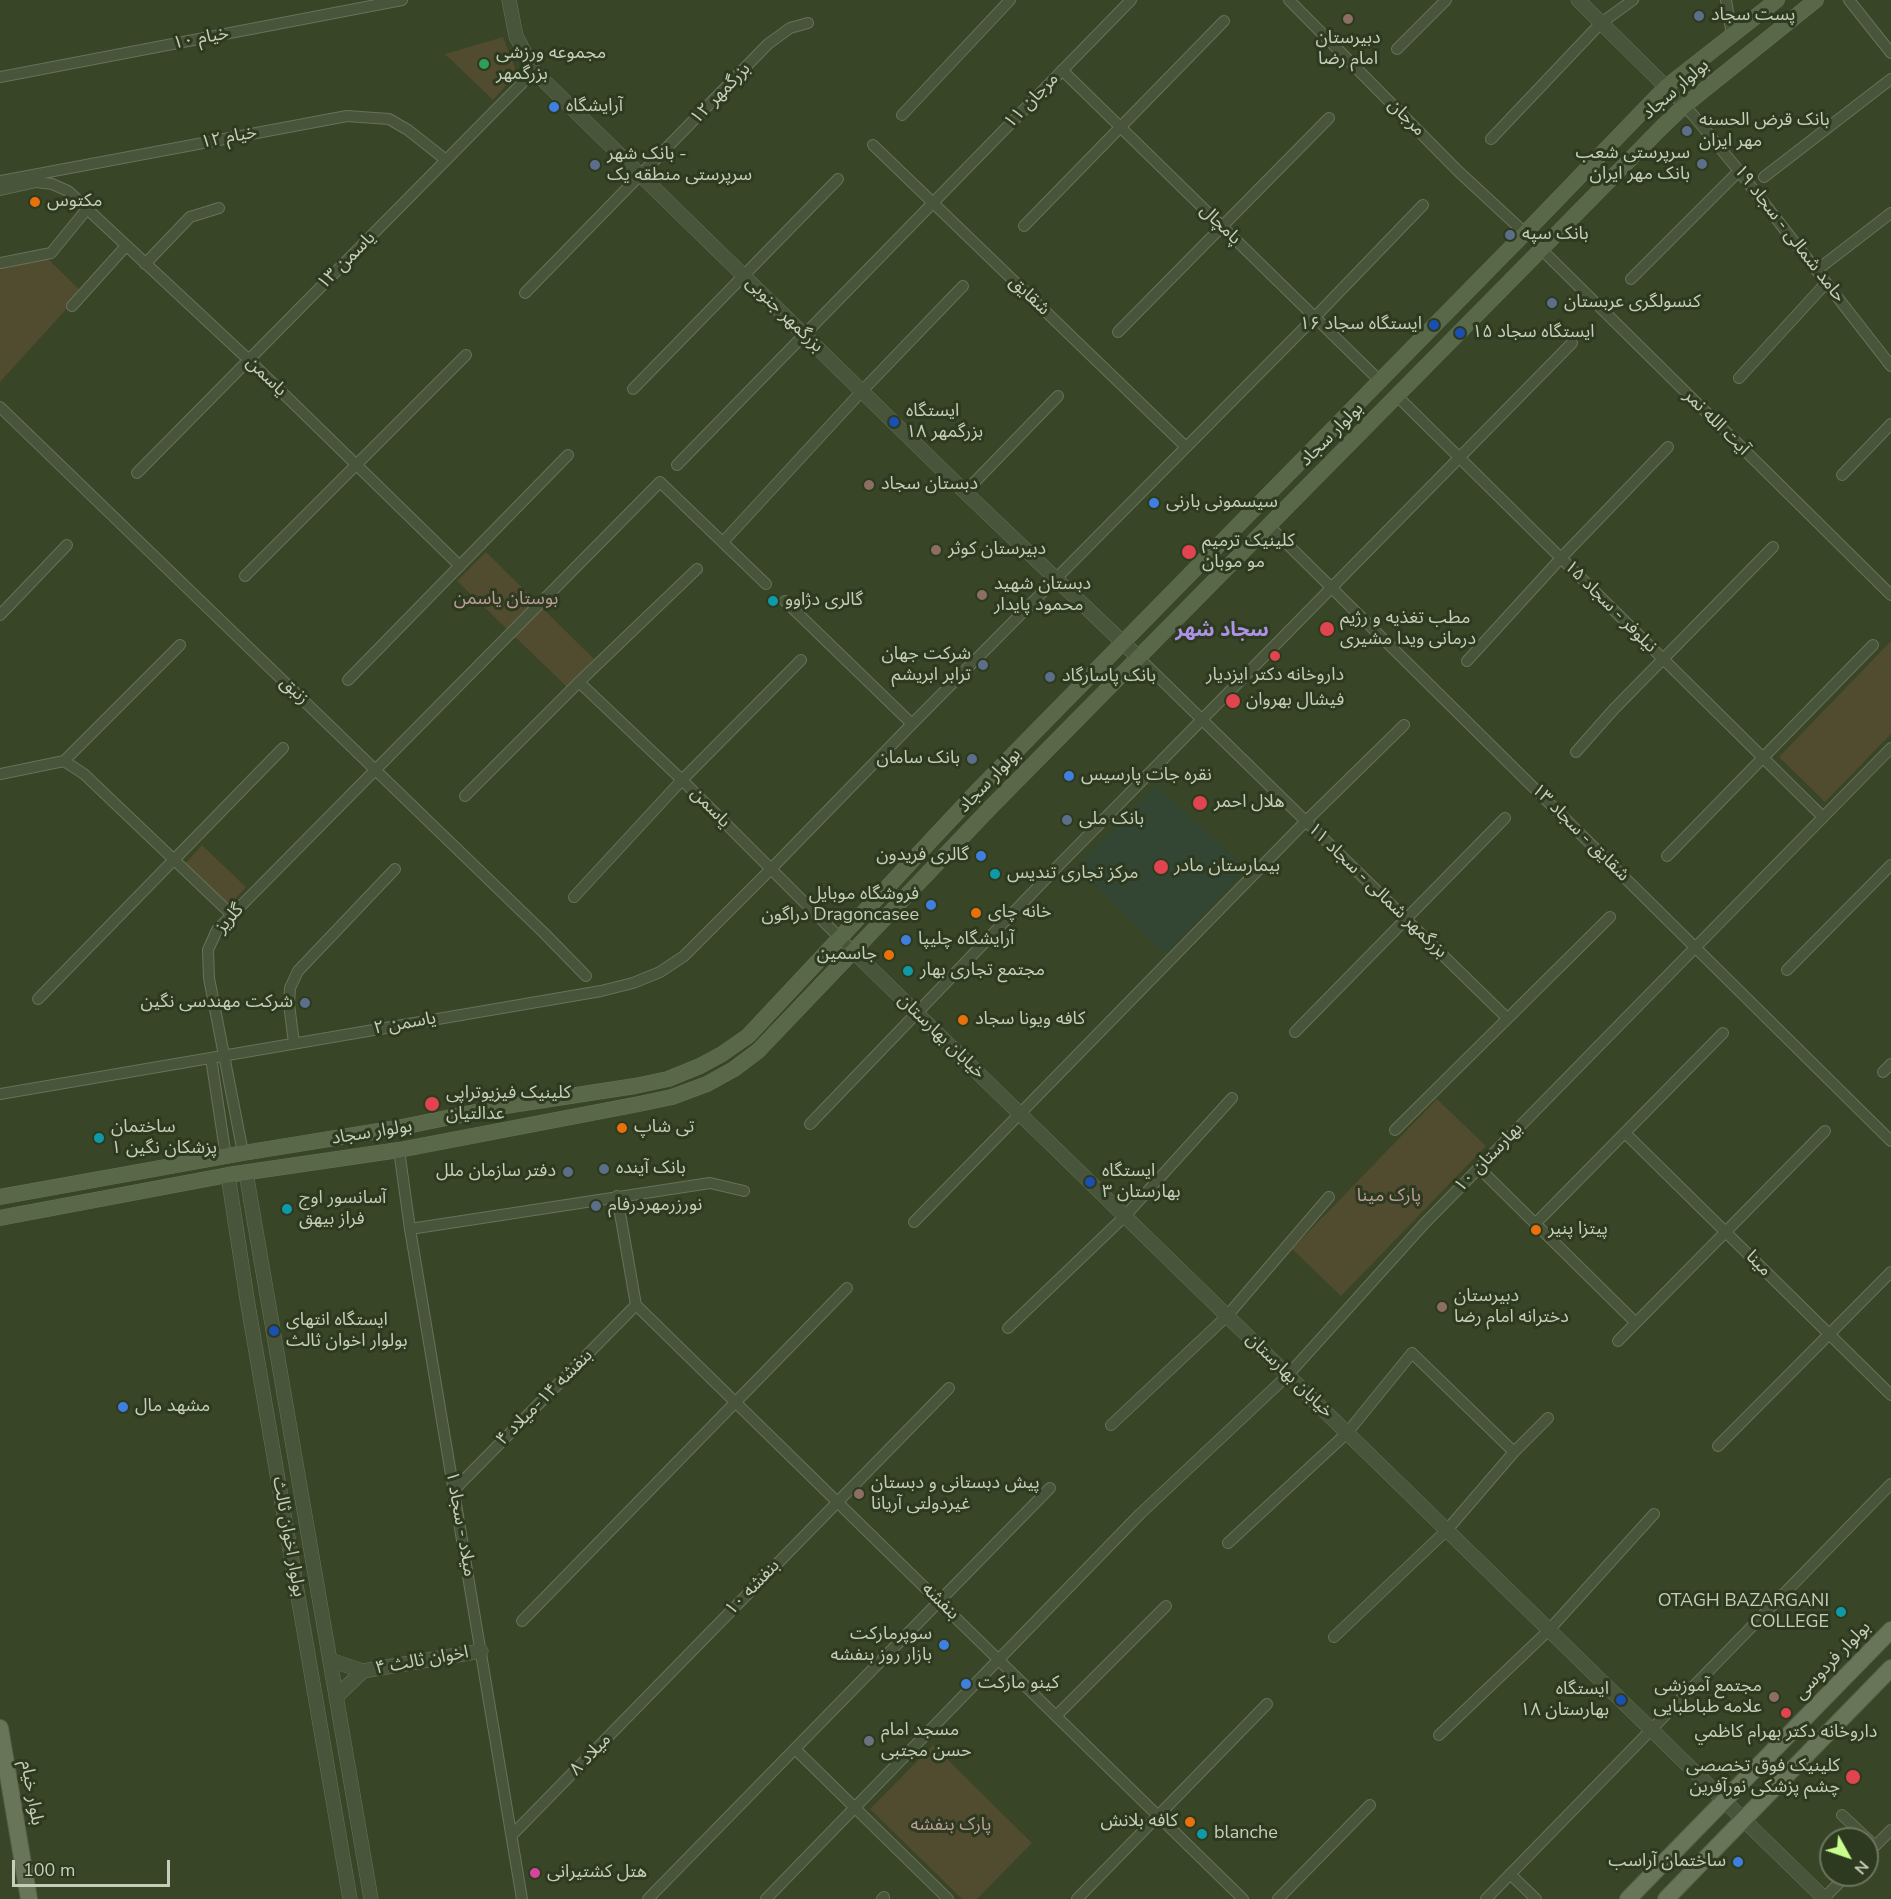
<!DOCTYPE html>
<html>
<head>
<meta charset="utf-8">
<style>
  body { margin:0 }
  #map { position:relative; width:1891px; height:1899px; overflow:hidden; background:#384526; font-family:"Nunito Sans",sans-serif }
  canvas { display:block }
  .north { position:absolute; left:1819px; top:1827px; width:60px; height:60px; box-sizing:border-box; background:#2e3a1f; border:2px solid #6a755d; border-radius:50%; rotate:130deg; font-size:16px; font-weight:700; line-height:24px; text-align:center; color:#c4ceb9 }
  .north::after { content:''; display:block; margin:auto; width:21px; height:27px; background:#c8fe8e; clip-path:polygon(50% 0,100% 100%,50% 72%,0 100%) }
  .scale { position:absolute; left:12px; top:1860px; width:158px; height:27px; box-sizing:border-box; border:3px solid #c4ceb9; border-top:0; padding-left:8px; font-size:18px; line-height:21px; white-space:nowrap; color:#c4ceb9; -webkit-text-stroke:4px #2e3a1f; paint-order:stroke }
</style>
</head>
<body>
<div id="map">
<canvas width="1891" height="1899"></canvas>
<div class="north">N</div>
<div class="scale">100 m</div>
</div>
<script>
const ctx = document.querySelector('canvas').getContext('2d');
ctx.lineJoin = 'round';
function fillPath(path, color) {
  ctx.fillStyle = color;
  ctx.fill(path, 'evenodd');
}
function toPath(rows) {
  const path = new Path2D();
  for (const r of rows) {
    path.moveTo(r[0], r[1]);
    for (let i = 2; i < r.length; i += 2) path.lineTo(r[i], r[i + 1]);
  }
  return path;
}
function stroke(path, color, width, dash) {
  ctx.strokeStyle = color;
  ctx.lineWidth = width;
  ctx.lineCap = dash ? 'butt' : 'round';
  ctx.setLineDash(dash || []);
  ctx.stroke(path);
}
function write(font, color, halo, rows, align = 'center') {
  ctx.font = font + ' "Nunito Sans","Noto Sans Arabic",sans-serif';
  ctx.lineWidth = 6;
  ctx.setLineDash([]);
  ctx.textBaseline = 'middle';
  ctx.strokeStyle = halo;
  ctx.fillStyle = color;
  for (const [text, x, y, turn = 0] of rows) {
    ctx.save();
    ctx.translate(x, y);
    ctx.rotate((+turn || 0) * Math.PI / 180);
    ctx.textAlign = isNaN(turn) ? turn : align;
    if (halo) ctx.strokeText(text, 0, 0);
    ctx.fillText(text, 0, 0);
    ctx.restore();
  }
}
fillPath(toPath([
  [1156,785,1246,869,1170,950,1165,952,1160,950,1080,871,1078,865]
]), '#334533');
fillPath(toPath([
  [503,37,517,73,493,100,445,54],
  [46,257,82,292,0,382,0,264],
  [486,552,594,659,567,687,457,581],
  [1891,641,1891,734,1825,802,1779,757],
  [202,845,246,887,226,909,182,867],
  [1437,1099,1486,1146,1341,1296,1292,1249],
  [933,1745,1032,1843,977,1899,962,1899,870,1809]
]), '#514b30');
const minor = toPath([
  [1289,0,1458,171,1525,233],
  [1726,0,1732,35],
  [1849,0,1891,53],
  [1397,49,1446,0],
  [1062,70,1379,380],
  [0,77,402,0],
  [1666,87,1693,115,1739,171,1891,366],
  [902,115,1010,0],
  [1491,139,1601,23,1633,0],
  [873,145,1186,447],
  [1764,177,1891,79],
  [0,181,347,116,389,119,408,130,446,160],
  [0,190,36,182,52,184,68,191,249,360,460,566],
  [1024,226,1224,21],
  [1542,250,1891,595],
  [0,263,51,253,87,209],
  [145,264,190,217,219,208],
  [1817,270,1891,213],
  [1631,279,1739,171],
  [525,293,768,44,790,28,808,23],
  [72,306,126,246],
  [1118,332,1329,118],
  [1739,378,1826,283],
  [633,389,838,179],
  [1397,396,1823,817],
  [0,407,544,933,586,976],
  [677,465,1131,0],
  [137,473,534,71],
  [1842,475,1891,424],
  [965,492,1058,396],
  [1269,526,1891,1141],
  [723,542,862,391,963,286],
  [245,576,466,355],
  [785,601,912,724],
  [0,615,67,545],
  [1139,658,1507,1018],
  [1467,661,1561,558,1668,447],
  [348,680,568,455],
  [579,682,682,780,854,952],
  [1576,752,1614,709,1773,547],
  [64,761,84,774,232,915],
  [64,761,180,645],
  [0,774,64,761],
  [465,796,579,682,697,569],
  [1667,856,1873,645],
  [574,897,682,780,801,660],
  [1787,970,1891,865],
  [38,999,283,748],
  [1295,1032,1505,818],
  [294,1043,289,1004,290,988,298,971,395,869],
  [211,1058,226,1157],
  [1883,1072,1891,1064],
  [0,1094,601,991,633,983,660,972,684,956,770,870,912,724,1315,317,1423,205],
  [810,1124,1060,864,1572,343],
  [1395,1130,1610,917],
  [1625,1133,1891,1395],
  [399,1150,410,1229,522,1899],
  [243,1153,209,978,208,950,217,930,660,482,766,584],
  [1479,1168,1636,1323],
  [617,1196,636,1305],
  [914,1222,1306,821,1404,725],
  [1535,1224,1723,1033],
  [410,1229,710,1183,744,1191],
  [636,1305,1243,1899],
  [1008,1328,1125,1216,1232,1098],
  [1618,1341,1825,1131],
  [1111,1425,1227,1316,1329,1197],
  [1718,1446,1891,1272],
  [454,1490,636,1305],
  [1228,1543,1347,1433,1412,1353,1514,1452],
  [522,1621,847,1288],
  [1334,1637,1447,1530,1514,1452,1548,1418],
  [1056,1716,1166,1606],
  [1439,1735,1549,1630,1654,1514],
  [795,1749,948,1899],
  [1842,1815,1875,1846],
  [512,1835,949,1388],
  [1867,1854,1891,1830],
  [1510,1874,1536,1899],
  [648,1899,1050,1488],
  [766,1899,1140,1514,1288,1375,1425,1223,1891,748],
  [882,1899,884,1897],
  [1077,1899,1267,1704],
  [1278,1899,1370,1805],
  [1486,1899,1891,1484],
  [1823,1899,1847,1875]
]);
const tertiary = toPath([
  [509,0,516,36,534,71,965,492,1139,658],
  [1578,0,1666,87],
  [854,952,1825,1899],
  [246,1173,371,1899],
  [228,1175,247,1299,350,1899],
  [330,1660,363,1671,481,1651],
  [336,1697,363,1671]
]);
const secondary = toPath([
  [0,1197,243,1153,397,1128,505,1106,635,1086,668,1079,700,1066,722,1054,748,1036,981,787,1525,233,1666,87,1777,0],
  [0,1218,228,1175,399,1150,639,1104,672,1097,707,1084,734,1069,758,1051,991,807,1661,128,1684,106,1816,0]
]);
const primary = toPath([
  [0,1728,29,1899],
  [1628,1899,1891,1630],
  [1666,1899,1891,1668]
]);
stroke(minor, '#677259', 12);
stroke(tertiary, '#677259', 15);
stroke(secondary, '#677259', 16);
stroke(primary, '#556147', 18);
stroke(minor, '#49553b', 10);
stroke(tertiary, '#49553b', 14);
stroke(secondary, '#596849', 15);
stroke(primary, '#687559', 16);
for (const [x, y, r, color] of [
  [1699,16,6,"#5c6f8a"],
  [1348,19,6,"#8d6e63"],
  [484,64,6,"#2e9e5b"],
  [554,107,6,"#3f7fe0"],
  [1687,131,6,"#5c6f8a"],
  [1702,164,6,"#5c6f8a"],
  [595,165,6,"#5c6f8a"],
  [35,202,6,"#e8710a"],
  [1510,235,6,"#5c6f8a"],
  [1552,303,6,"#5c6f8a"],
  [1434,325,6,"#1a4fb4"],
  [1460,333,6,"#1a4fb4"],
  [894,422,6,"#1a4fb4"],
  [869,485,6,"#8d6e63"],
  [1154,503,6,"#3f7fe0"],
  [936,550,6,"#8d6e63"],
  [1189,552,8,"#e0444e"],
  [982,595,6,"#8d6e63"],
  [773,601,6,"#0f9aa8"],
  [1327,629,8,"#e0444e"],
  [1275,656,6,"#e0444e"],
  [983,665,6,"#5c6f8a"],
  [1050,677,6,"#5c6f8a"],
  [1233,701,8,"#e0444e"],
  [972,759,6,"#5c6f8a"],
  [1069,776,6,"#3f7fe0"],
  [1200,803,8,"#e0444e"],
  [1067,820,6,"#5c6f8a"],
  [981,856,6,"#3f7fe0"],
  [1161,867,8,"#e0444e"],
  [995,874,6,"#0f9aa8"],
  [931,905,6,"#3f7fe0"],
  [976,913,6,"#e8710a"],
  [906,940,6,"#3f7fe0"],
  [889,955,6,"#e8710a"],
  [908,971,6,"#0f9aa8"],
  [305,1003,6,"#5c6f8a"],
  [963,1020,6,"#e8710a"],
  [432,1104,8,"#e0444e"],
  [622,1128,6,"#e8710a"],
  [99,1138,6,"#0f9aa8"],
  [604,1169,6,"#5c6f8a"],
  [568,1172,6,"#5c6f8a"],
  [1090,1182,6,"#1a4fb4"],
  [596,1206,6,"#5c6f8a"],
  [287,1209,6,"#0f9aa8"],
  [1536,1230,6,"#e8710a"],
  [1442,1307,6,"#8d6e63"],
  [274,1331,6,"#1a4fb4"],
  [123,1407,6,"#3f7fe0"],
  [859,1494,6,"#8d6e63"],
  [1841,1612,6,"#0f9aa8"],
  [944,1645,6,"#3f7fe0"],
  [966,1684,6,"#3f7fe0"],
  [1774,1697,6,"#8d6e63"],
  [1621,1700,6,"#1a4fb4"],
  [1786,1713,6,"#e0444e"],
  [869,1741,6,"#6b7280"],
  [1853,1777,8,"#e0444e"],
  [1190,1822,6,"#e8710a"],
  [1202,1834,6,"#0f9aa8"],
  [1738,1862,6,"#3f7fe0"],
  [535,1873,6,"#d1479c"]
]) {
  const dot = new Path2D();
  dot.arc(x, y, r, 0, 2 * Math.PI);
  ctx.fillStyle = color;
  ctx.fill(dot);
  stroke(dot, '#2e3a1f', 2);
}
write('18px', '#c4ceb9', '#2e3a1f', [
  ["پست سجاد",1711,16],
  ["دبیرستان",1348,39,"center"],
  ["امام رضا",1348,60,"center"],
  ["مجموعه ورزشی",496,54],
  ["بزرگمهر",496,75],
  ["آرایشگاه",566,107],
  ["بانک قرض الحسنه",1699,121],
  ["مهر ایران",1699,142],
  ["سرپرستی شعب",1690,154,"right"],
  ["بانک مهر ایران",1690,175,"right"],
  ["بانک شهر -",607,155],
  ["سرپرستی منطقه یک",607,176],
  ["مکتوس",47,202],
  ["بانک سپه",1522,235],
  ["کنسولگری عربستان",1564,303],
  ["ایستگاه سجاد ۱۶",1422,325,"right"],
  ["ایستگاه سجاد ۱۵",1472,333],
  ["ایستگاه",906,412],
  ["بزرگمهر ۱۸",906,433],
  ["دبستان سجاد",881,485],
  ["سیسمونی بارنی",1166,503],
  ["کلینیک ترمیم",1202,542],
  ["مو موبان",1202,563],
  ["دبیرستان کوثر",948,550],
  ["دبستان شهید",994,585],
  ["محمود پایدار",994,606],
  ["گالری دژاوو",785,601],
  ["مطب تغذیه و رژیم",1340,619],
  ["درمانی ویدا مشیری",1340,640],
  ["شرکت جهان",971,655,"right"],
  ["ترابر ابریشم",971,676,"right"],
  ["داروخانه دکتر ایزدیار",1275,676,"center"],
  ["بانک پاسارگاد",1062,677],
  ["فیشال بهروان",1246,701],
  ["بانک سامان",960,759,"right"],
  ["نقره جات پارسیس",1081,776],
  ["هلال احمر",1214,803],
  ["بانک ملی",1079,820],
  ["گالری فریدون",969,856,"right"],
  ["بیمارستان مادر",1174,867],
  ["مرکز تجاری تندیس",1007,874],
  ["فروشگاه موبايل",919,895,"right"],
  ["دراگون Dragoncasee",919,916,"right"],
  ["خانه چای",988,913],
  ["آرایشگاه چلیپا",918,940],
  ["جاسمین",877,955,"right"],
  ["مجتمع تجاری بهار",920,971],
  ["شرکت مهندسی نگین",293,1003,"right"],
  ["کافه ویونا سجاد",975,1020],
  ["کلینیک فیزیوتراپی",446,1094],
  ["عدالتیان",446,1115],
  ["ساختمان",111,1128],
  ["پزشکان نگین ۱",111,1149],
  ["تی شاپ",634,1128],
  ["بانک آینده",616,1169],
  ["دفتر سازمان ملل",556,1172,"right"],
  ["ایستگاه",1102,1172],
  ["بهارستان ۳",1102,1193],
  ["آسانسور اوج",299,1199],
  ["فراز بیهق",299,1220],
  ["نورزرمهردرفام",608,1206],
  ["پیتزا پنیر",1548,1230],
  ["دبیرستان",1454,1297],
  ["دخترانه امام رضا",1454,1318],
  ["ایستگاه انتهای",286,1321],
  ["بولوار اخوان ثالث",286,1342],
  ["مشهد مال",135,1407],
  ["پیش دبستانی و دبستان",871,1484],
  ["غیردولتی آریانا",871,1505],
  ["OTAGH BAZARGANI",1829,1602,"right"],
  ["COLLEGE",1829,1623,"right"],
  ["سوپرمارکت",932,1635,"right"],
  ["بازار روز بنفشه",932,1656,"right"],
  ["کینو مارکت",978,1684],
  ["مجتمع آموزشی",1762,1687,"right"],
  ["علامه طباطبایی",1762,1708,"right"],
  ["ایستگاه",1609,1690,"right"],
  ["بهارستان ۱۸",1609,1711,"right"],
  ["مسجد امام",881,1731],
  ["حسن مجتبی",881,1752],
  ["داروخانه دكتر بهرام كاظمي",1786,1733,"center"],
  ["کلینیک فوق تخصصی",1840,1767,"right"],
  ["چشم پزشکی نورآفرین",1840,1788,"right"],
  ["کافه بلانش",1178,1822,"right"],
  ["blanche",1214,1834],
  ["ساختمان آراسب",1726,1862,"right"],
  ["هتل کشتیرانی",547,1873]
], 'left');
write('18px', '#c4ceb9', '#2e3a1f', [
  ["خیام ۱۰",201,39,-11],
  ["بولوار سجاد",1676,90,-41],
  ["بزرگمهر ۱۲",721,94,-46],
  ["مرجان ۱۱",1032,101,-46],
  ["مرجان",1406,118,45],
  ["خیام ۱۲",229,138,-11],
  ["پامچال",1220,225,44],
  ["حامد شمالی - سجاد ۱۹",1789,234,52],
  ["یاسمن ۱۳",347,261,-45],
  ["شقایق",1029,296,44],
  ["بزرگمهر جنوبی",784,315,44],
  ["یاسمن",266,377,44],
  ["آیت الله نمر",1716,423,45],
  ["بولوار سجاد",1332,435,-45],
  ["نیلوفر - سجاد ۱۵",1610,607,45],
  ["زنبق",294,691,44],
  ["بولوار سجاد",990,781,-46],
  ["یاسمن",710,808,46],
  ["شقایق - سجاد ۱۳",1580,833,45],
  ["بزرگمهر شمالی - سجاد ۱۱",1377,891,44],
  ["گلریز",230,919,-48],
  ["یاسمن ۲",405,1024,-10],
  ["خیابان بهارستان",941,1037,44],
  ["بولوار سجاد",372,1133,-9],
  ["بهارستان ۱۰",1489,1158,-46],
  ["مینا",1758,1264,45],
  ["خیابان بهارستان",1289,1376,44],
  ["بنفشه ۱۴-میلاد ۴",545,1398,-45],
  ["میلاد - سجاد ۱",460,1524,80],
  ["بولوار اخوان ثالث",288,1537,80],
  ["بنفشه ۱۰",753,1588,-46],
  ["بنفشه",940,1602,44],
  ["اخوان ثالث ۴",422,1661,-10],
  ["بولوار فردوسی",1833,1661,-46],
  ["میلاد ۸",591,1755,-46],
  ["بلوار خیام",31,1793,80]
]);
write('18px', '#bc9d9a', '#2e3a1f', [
  ["بوستان یاسمن",506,600],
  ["پارک مینا",1389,1197],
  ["پارک بنفشه",951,1826]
]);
write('bold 20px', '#ac93e6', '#2e3a1f', [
  ["سجاد شهر",1222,631]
]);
</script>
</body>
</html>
